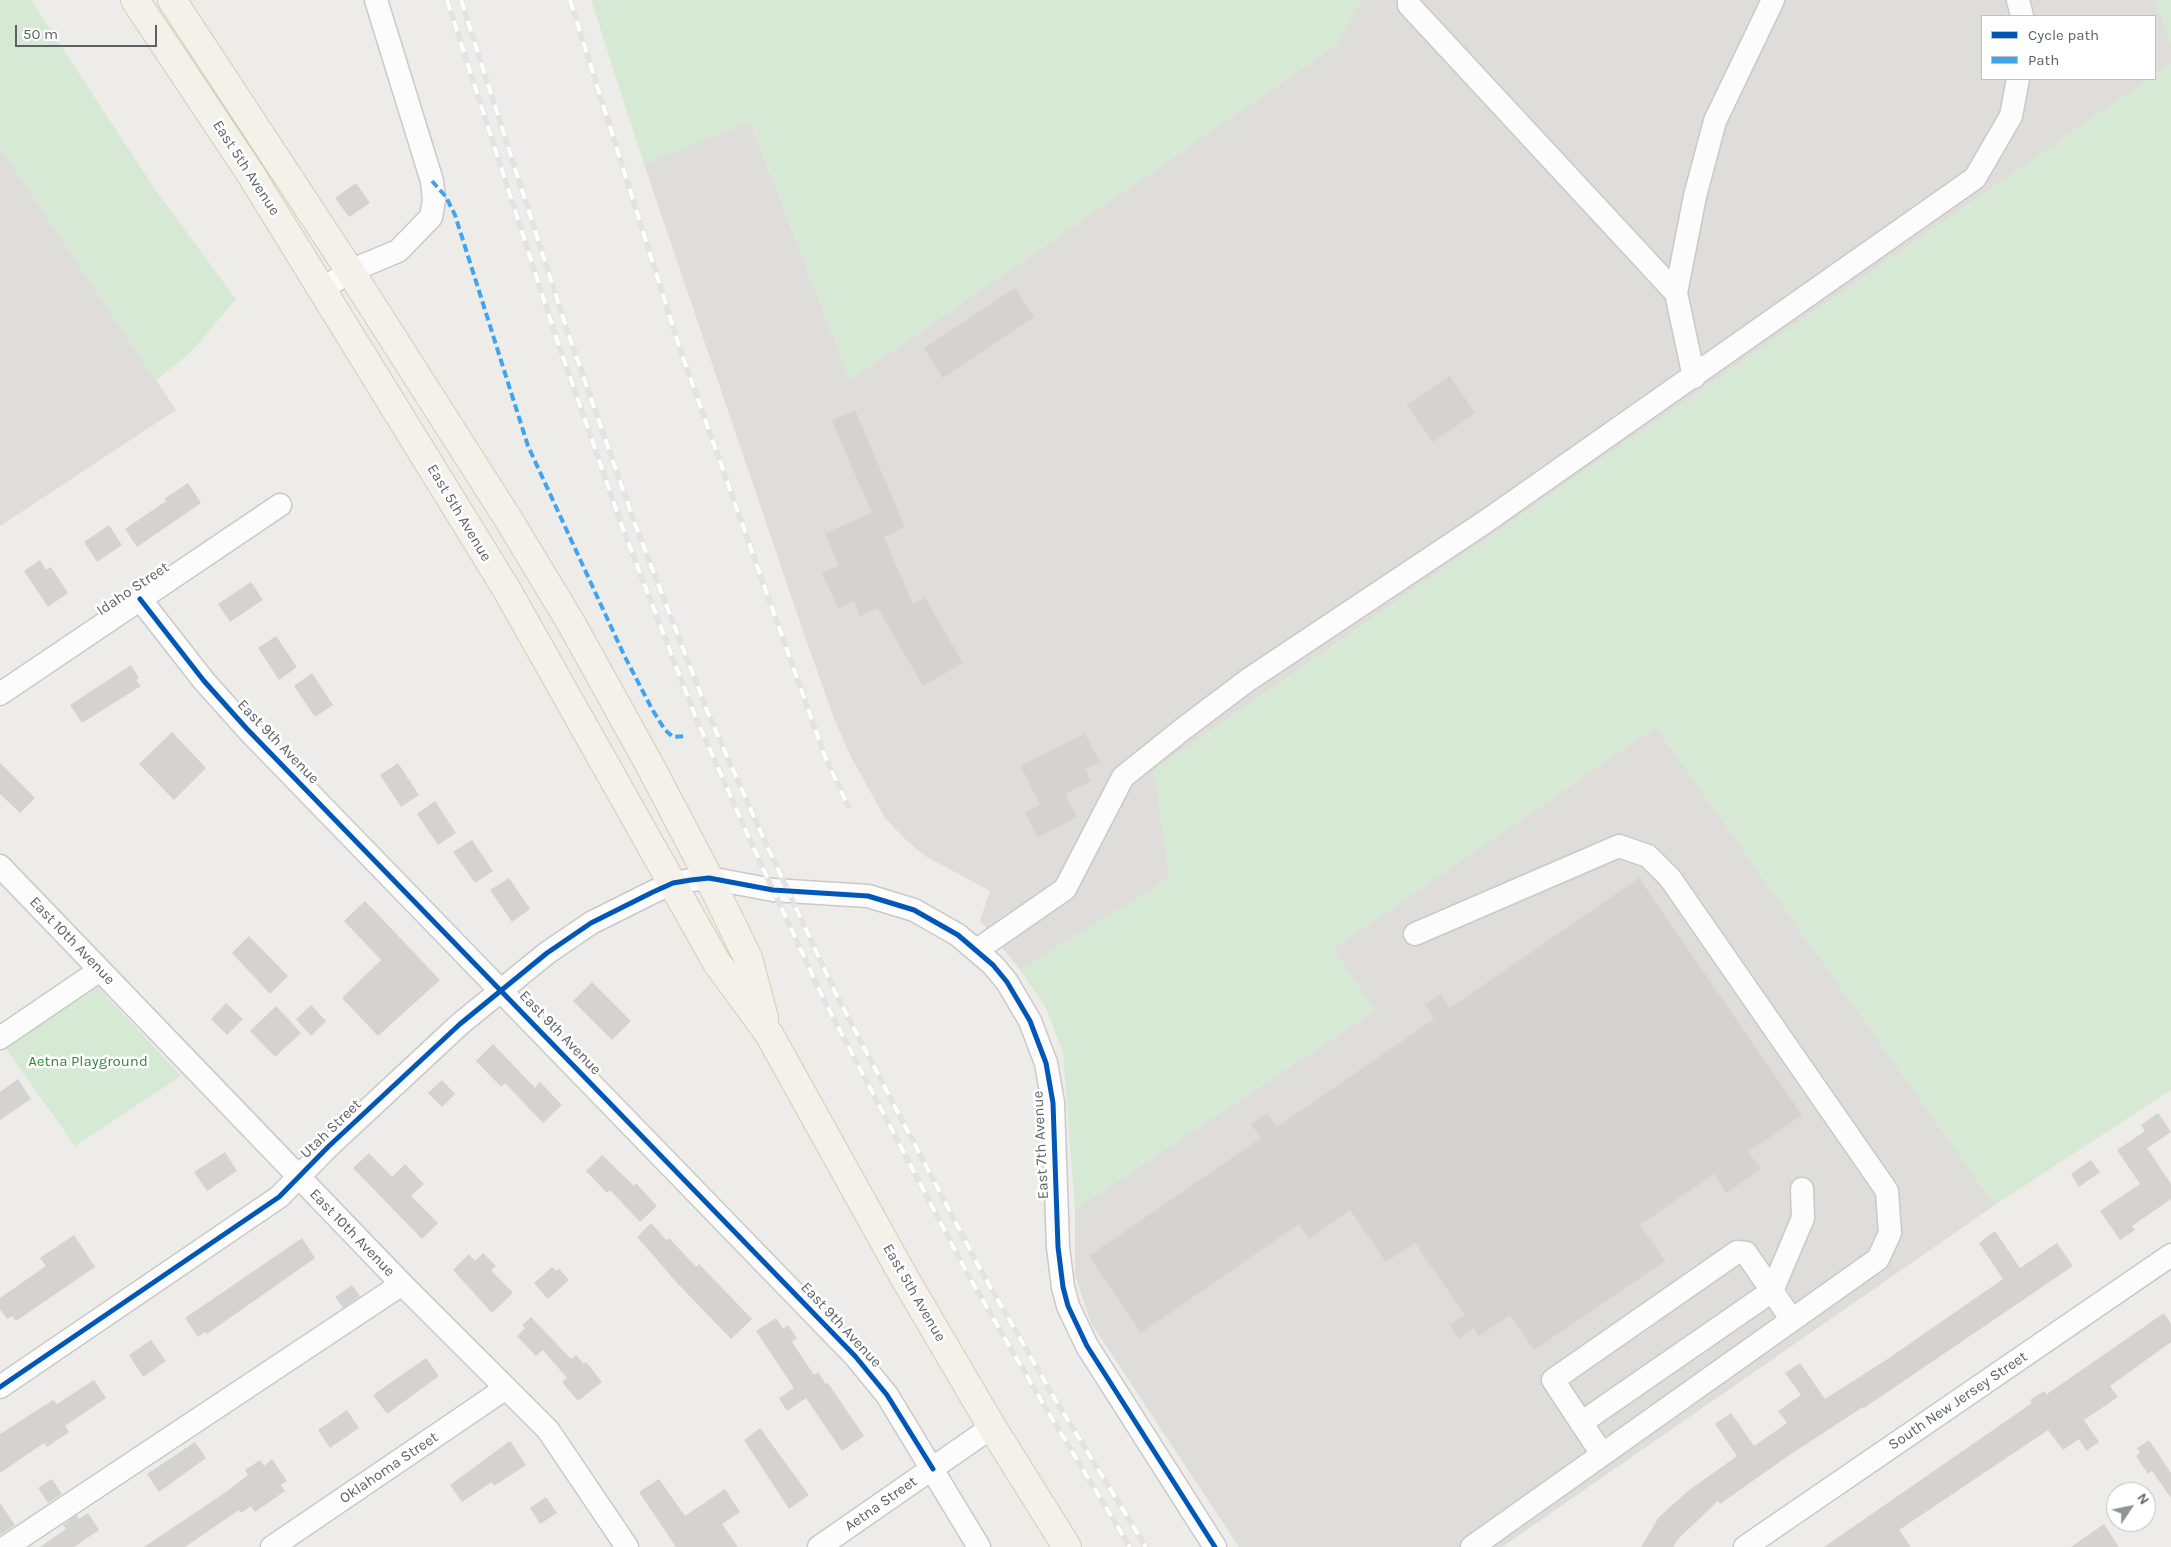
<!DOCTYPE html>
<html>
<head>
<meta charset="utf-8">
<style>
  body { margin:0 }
  #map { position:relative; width:2171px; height:1547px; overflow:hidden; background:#eeece8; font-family:Karla,sans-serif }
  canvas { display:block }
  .legend { position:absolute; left:1981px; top:15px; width:175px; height:65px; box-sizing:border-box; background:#fff; border:1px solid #bec0c2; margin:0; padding:6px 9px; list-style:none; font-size:15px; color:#5d6166 }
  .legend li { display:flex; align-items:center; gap:10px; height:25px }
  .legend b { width:25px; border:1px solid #bec0c2 }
  .north { position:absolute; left:2106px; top:1482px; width:50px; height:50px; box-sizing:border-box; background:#fff; border:1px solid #bec0c2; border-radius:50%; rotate:56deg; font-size:14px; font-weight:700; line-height:20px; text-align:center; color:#5d6166 }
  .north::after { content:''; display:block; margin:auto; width:18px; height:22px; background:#909294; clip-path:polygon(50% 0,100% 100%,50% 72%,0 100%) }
  .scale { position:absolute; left:15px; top:25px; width:142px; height:22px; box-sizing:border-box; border:2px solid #5d6166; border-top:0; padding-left:6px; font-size:15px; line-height:18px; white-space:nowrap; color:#5d6166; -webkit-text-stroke:4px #fff; paint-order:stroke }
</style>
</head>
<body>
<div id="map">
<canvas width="2171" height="1547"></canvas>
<ul class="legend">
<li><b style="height:6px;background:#0057b8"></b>Cycle path</li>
<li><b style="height:6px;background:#40a5ee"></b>Path</li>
</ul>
<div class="north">N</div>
<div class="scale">50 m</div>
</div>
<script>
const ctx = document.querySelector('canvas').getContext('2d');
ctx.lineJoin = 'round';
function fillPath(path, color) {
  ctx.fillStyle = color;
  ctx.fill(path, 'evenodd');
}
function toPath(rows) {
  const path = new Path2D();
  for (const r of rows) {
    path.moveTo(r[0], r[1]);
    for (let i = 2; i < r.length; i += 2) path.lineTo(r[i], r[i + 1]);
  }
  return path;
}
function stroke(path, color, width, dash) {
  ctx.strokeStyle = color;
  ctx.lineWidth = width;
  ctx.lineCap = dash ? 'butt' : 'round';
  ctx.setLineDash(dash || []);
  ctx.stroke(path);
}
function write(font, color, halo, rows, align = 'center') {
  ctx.font = font + ' Karla,sans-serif';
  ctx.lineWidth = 5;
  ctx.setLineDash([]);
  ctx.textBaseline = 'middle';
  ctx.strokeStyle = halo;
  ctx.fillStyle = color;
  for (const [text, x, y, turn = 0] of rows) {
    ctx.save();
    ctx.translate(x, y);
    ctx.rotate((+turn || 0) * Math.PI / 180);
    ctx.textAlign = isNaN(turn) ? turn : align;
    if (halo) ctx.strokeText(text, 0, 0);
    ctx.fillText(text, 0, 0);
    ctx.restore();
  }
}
fillPath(toPath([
  [1361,0,2155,0,2171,45,2171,64,2155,75,2155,16,1982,16,1982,79,2149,79,1154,770,1170,878,1020,970,980,920,990,891,925,856,907,841,885,818,850,755,834,718,804,634,644,164,750,121,850,380,1336,45],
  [0,146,176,410,0,526],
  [1656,727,1995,1205,1502,1547,1239,1547,1091,1323,1075,1275,1075,1209,1375,1010,1332,949]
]), '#dfddd9');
fillPath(toPath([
  [0,0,31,0,156,191,236,299,191,352,156,380,0,146],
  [591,0,1361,0,1336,45,850,380,751,122,644,164],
  [2155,0,2171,0,2171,45],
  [2171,64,2171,1090,1995,1205,1656,727,1332,949,1375,1010,1075,1209,1063,1053,1046,1008,1020,970,1170,878,1154,770,2149,79,2155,79,2155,75],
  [96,985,181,1076,75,1146,4,1046]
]), '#d6e9d4');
fillPath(toPath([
  [356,183,370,203,349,217,335,198],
  [1015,288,1034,317,943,378,924,348],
  [1450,376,1475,413,1433,442,1407,405],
  [855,410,905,527,884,537,913,604,925,598,963,663,923,686,878,608,860,616,854,601,838,608,822,573,839,566,825,533,872,513,832,421],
  [188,483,201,503,137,547,125,529,166,501,164,499],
  [109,525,122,545,97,562,84,542],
  [40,560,46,570,51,567,68,593,48,607,24,571],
  [251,582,263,600,230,622,218,604],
  [276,636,297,667,279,680,258,648],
  [131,665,139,678,136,680,141,686,82,723,70,705],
  [312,673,333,705,315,717,294,686],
  [172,732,206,768,174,800,139,764],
  [1085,734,1100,763,1085,769,1091,781,1065,794,1077,817,1037,837,1025,812,1040,805,1021,766],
  [0,763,35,798,20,813,0,794],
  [398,763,419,795,401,807,380,775],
  [435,801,456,833,438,845,417,814],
  [472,840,493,871,475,883,453,852],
  [509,878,530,909,512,922,490,890],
  [1639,878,1802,1115,1748,1152,1761,1169,1726,1193,1714,1174,1640,1225,1665,1261,1534,1350,1510,1315,1479,1336,1474,1328,1459,1339,1450,1325,1465,1315,1415,1243,1386,1262,1350,1210,1309,1239,1299,1224,1141,1333,1089,1256,1261,1138,1251,1124,1267,1113,1277,1127,1434,1019,1425,1005,1440,994,1450,1008],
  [365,901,440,980,378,1036,342,998,381,960,344,921],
  [249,936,288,976,270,994,232,953],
  [592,982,631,1021,612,1040,573,1001],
  [226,1003,243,1019,227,1035,211,1019],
  [311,1005,326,1021,311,1036,296,1019],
  [276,1006,301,1033,275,1057,250,1031],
  [493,1044,535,1088,540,1082,562,1105,543,1123,505,1083,501,1087,476,1061],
  [18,1079,31,1099,0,1120,0,1092],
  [442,1080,455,1094,442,1107,428,1093],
  [2158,1113,2171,1132,2147,1148,2171,1184,2171,1199,2132,1226,2135,1230,2120,1240,2100,1211,2140,1184,2117,1150,2145,1131,2141,1125],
  [225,1152,237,1171,207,1191,194,1172],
  [369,1153,392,1177,405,1164,424,1184,411,1196,438,1223,422,1239,353,1168],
  [602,1155,634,1186,636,1183,657,1206,640,1222,610,1190,607,1193,586,1171],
  [2091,1160,2100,1172,2079,1187,2071,1174],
  [651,1223,666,1240,669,1238,696,1267,699,1264,752,1319,731,1339,678,1284,637,1237],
  [1995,1231,2020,1268,2057,1243,2073,1266,1864,1408,1863,1407,1791,1454,1720,1504,1718,1501,1678,1539,1673,1547,1641,1547,1659,1517,1688,1491,1737,1456,1715,1424,1731,1413,1754,1446,1787,1423,1778,1411,1801,1395,1785,1373,1800,1363,1825,1399,1886,1360,2003,1279,1979,1243],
  [74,1235,95,1267,16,1321,12,1316,7,1319,0,1309,0,1298,46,1266,40,1258],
  [302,1238,315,1258,207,1334,205,1332,198,1337,185,1318],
  [483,1253,496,1266,491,1270,513,1293,492,1313,453,1270,469,1254,475,1261],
  [552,1267,556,1271,559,1269,569,1280,548,1299,534,1283],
  [352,1285,360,1296,343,1308,335,1297],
  [2164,1313,2171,1324,2171,1342,2110,1386,2118,1397,2084,1420,2099,1442,2086,1451,2079,1439,2063,1450,2048,1430,1899,1530,1911,1547,1824,1547,2032,1403,2030,1400,2044,1391,2047,1394],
  [531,1317,571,1359,576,1355,584,1364,586,1362,602,1382,578,1401,562,1382,567,1378,543,1350,536,1356,517,1336,525,1328,522,1325],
  [776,1318,783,1329,788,1325,797,1338,792,1342,814,1375,818,1372,826,1384,828,1383,864,1436,842,1451,806,1398,787,1411,779,1398,794,1388,756,1331],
  [151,1340,166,1361,143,1377,129,1355],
  [426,1358,439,1376,387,1414,373,1395],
  [94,1380,106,1398,65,1426,69,1432,47,1447,44,1443,0,1473,0,1434,53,1400,57,1404],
  [347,1410,359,1428,330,1448,318,1430],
  [760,1428,809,1495,789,1509,744,1440],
  [2149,1440,2171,1473,2171,1498,2152,1471,2148,1474,2136,1456,2140,1453,2137,1448],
  [510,1441,526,1465,494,1486,492,1482,462,1502,450,1485],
  [195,1442,206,1458,159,1492,147,1474],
  [272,1459,287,1481,281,1485,285,1491,255,1512,251,1506,241,1513,239,1510,185,1547,144,1547,226,1492,248,1475,245,1470,260,1460,264,1466],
  [52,1479,62,1494,48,1503,38,1488],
  [659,1479,685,1516,725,1489,740,1512,722,1524,738,1547,676,1547,639,1492],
  [546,1497,557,1513,540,1524,530,1508],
  [0,1503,15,1525,0,1535],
  [88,1513,99,1530,74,1547,40,1547,66,1529,63,1525,77,1515,79,1519],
  [2104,1524,2119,1547,2071,1547]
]), '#d4d3d1');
const minor = toPath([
  [1409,0,1409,5,1676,293,1694,377],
  [2018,0,2022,16],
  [323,289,350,271,398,251,431,217,434,200,432,181,376,0],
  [1676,293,1695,196,1715,121,1773,0],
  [140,599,204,681,247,729,855,1356,887,1395,979,1547],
  [0,694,280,505],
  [0,866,402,1284,548,1430,627,1547],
  [1415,934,1619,846,1648,856,1670,878,1887,1191,1890,1233,1878,1259,1472,1547],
  [977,950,1065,889,1123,777,1183,729,1248,680,1485,522,1975,178,2011,116,2018,79],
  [0,1038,100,970],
  [0,1387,279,1197,329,1146,460,1024,547,953,591,923,653,892,673,883,691,880,709,878,773,890,868,896,914,910,958,935,993,965,1007,982,1030,1021,1046,1063,1053,1103,1058,1247,1063,1287,1068,1306,1087,1346,1215,1547],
  [1581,1423,1772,1291,1803,1218,1802,1189],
  [1602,1454,1553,1380,1737,1252,1746,1253,1792,1320],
  [6,1547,402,1284],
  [272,1547,506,1388],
  [819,1547,992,1427],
  [1745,1547,2171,1255]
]);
const major = toPath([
  [135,0,250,173,507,590,717,963,769,1034,904,1277,992,1427,1067,1547],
  [172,0,350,271,507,517,571,623,648,762,709,878,748,958,764,1018]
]);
stroke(minor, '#c9c9c9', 25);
stroke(major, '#d5ccb6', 30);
stroke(minor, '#fcfcfc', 22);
stroke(major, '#f3f1e9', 28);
const rail = toPath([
  [447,0,554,331,623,529,696,718,750,840,824,1000,967,1273,1045,1407,1130,1547],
  [461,0,566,327,635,524,708,713,762,835,836,994,979,1267,1056,1401,1146,1547],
  [570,0,680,349,824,754,848,806]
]);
stroke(rail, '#e3e3e3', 5.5);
stroke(rail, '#fff', 4, [11]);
stroke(toPath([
  [432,181,446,197,455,215,528,446,624,655,652,709,665,730,673,737,686,736]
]), '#40a5ee', 4, [8, 4]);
stroke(toPath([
  [140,599,204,681,247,729,855,1356,887,1395,933,1469],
  [0,1387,279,1197,329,1146,460,1024,547,953,591,923,653,892,673,883,691,880,709,878,773,890,868,896,914,910,958,935,993,965,1007,982,1030,1021,1046,1063,1053,1103,1058,1247,1063,1287,1068,1306,1087,1346,1215,1547]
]), '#0057b8', 5);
write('15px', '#5d6166', '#fff', [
  ["East 5th Avenue",246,168,57],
  ["East 5th Avenue",459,513,59],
  ["Idaho Street",133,589,-34],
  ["East 9th Avenue",278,742,46],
  ["East 10th Avenue",72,941,46],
  ["East 9th Avenue",560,1033,46],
  ["Utah Street",331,1129,-44],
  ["East 7th Avenue",1041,1145,-93],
  ["East 10th Avenue",352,1233,46],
  ["East 5th Avenue",914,1293,60],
  ["East 9th Avenue",841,1325,47],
  ["South New Jersey Street",1958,1401,-34],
  ["Oklahoma Street",389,1468,-34],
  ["Aetna Street",881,1504,-35]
]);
write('15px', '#368539', '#fff', [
  ["Aetna Playground",88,1062]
]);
</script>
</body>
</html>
